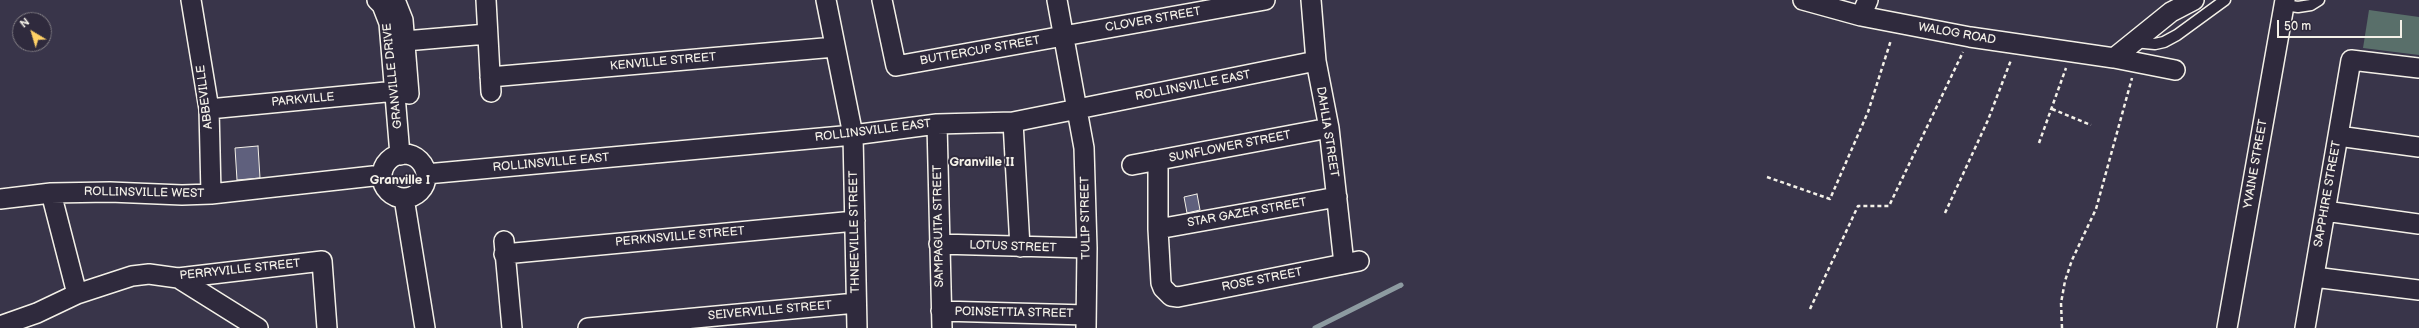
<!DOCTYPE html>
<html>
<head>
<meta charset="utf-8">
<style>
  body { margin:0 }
  #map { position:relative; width:2419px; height:328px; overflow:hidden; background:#39354a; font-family:"Balsamiq Sans",sans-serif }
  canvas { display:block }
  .north { position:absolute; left:12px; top:12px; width:40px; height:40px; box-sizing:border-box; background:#2f2a3d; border:1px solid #7e7a81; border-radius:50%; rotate:322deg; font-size:11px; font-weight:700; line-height:16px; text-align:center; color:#f4f1e8 }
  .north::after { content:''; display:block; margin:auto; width:14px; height:18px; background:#ffd166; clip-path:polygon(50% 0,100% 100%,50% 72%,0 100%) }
  .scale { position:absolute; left:2277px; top:20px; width:125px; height:18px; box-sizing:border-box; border:2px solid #f4f1e8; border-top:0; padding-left:5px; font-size:12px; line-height:14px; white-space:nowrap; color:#f4f1e8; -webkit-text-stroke:3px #2f2a3d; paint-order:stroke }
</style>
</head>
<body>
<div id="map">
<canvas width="2419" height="328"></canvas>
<div class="north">N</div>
<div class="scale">50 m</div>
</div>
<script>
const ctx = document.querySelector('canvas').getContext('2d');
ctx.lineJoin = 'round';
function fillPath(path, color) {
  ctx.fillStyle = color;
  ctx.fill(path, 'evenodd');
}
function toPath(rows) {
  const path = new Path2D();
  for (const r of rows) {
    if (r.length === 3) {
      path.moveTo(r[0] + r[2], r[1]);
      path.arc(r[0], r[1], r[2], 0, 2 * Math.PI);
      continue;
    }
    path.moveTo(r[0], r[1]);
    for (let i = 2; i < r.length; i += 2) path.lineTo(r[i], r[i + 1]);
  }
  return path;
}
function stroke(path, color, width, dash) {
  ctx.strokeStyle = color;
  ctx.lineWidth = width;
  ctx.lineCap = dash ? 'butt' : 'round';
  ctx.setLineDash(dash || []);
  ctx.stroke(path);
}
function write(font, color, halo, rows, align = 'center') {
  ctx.font = font + ' "Balsamiq Sans",sans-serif';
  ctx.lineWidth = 4;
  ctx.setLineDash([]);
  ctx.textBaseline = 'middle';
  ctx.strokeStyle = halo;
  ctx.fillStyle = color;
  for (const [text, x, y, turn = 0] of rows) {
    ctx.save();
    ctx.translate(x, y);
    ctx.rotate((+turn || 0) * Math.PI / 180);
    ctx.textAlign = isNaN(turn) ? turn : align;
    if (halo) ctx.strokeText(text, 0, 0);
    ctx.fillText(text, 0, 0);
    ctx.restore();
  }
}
fillPath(toPath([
  [2369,10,2419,17,2419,55,2363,48]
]), '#596f6a');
stroke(toPath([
  [1315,328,1401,285]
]), '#8d9ba1', 5);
const building = toPath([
  [258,146,260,178,237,180,235,148,258,146],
  [1197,194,1200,210,1187,213,1184,197,1197,194]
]);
fillPath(building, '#5f607d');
stroke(building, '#f4f1e8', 1);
const service = toPath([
  [2284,5,2298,7,2311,5,2319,0],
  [2134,42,2155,44,2164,42,2177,35,2225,0]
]);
const minor = toPath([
  [191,0,209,109,211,194],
  [377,0,382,5,389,23,400,155],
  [395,0,403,20,409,94],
  [486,0,491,92],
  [826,0,853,135,857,328],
  [882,0,896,66,1265,0],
  [1057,0,1084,148,1087,248,1086,328],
  [1311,0,1316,61,1329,128,1344,264],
  [1803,0,1861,16,1970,37,2114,58,2175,70],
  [1861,16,1868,0],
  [393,42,487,34],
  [2114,58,2171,12,2194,0],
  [490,77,835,47],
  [209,109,396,91],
  [1013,122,1020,247],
  [937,124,942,328],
  [2338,136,2419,147],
  [404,176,22],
  [1158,160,1158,229,1161,283,1163,288,1171,296,1178,297,1359,261],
  [1132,165,1329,128],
  [426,174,853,135,937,124,1013,122,1316,61],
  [51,193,77,294],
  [404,198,425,328],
  [0,199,51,193,110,192,182,195,211,194,382,175],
  [2325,211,2419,224],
  [1158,229,1337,197],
  [504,241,512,328],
  [939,244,1087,248],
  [504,254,855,221],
  [2314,277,2419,290],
  [178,278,258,328],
  [941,311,1086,315],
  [0,326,37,313,77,294,132,276,149,274,178,278,322,261,327,328],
  [588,328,856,303],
  [2227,328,2285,0],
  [2305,328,2351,60,2419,68]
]);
stroke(service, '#f4f1e8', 13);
stroke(minor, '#f4f1e8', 22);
stroke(toPath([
  [2052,109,2091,125],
  [2039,143,2066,68],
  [1767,177,1830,199,1868,112,1891,40],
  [1945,213,1988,120,2011,60],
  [1810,309,1858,206,1889,206,1963,52],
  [2062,328,2061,303,2065,281,2072,260,2096,209,2132,78]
]), '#f4f1e8', 2.5, [4, 3]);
stroke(service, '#2f2a3d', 10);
stroke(minor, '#2f2a3d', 19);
write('12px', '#f4f1e8', '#2f2a3d', [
  ["CLOVER STREET",1153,20,-10],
  ["WALOG ROAD",1957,34,10],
  ["BUTTERCUP STREET",980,51,-10],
  ["KENVILLE STREET",663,62,-5],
  ["GRANVILLE DRIVE",393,76,-96],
  ["ROLLINSVILLE EAST",1193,86,-11],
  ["ABBEVILLE",205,97,-97],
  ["PARKVILLE",303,100,-5],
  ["ROLLINSVILLE EAST",873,131,-7],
  ["DAHLIA STREET",1327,132,81],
  ["SUNFLOWER STREET",1230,147,-11],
  ["ROLLINSVILLE EAST",551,163,-5],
  ["YVAINE STREET",2256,164,-80],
  ["ROLLINSVILLE WEST",144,193,1],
  ["SAPPHIRE STREET",2328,194,-80],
  ["STAR GAZER STREET",1247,213,-10],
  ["TULIP STREET",1086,218,-91],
  ["SAMPAGUITA STREET",939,226,-91],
  ["THNEEVILLE STREET",855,232,-91],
  ["PERKNSVILLE STREET",680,237,-5],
  ["LOTUS STREET",1013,247,2],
  ["PERRYVILLE STREET",240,270,-6],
  ["ROSE STREET",1262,280,-11],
  ["SEIVERVILLE STREET",770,311,-5],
  ["POINSETTIA STREET",1014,313,1]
]);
write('bold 13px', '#f4f1e8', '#2f2a3d', [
  ["Granville II",982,163],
  ["Granville I",400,181]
]);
</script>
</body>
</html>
